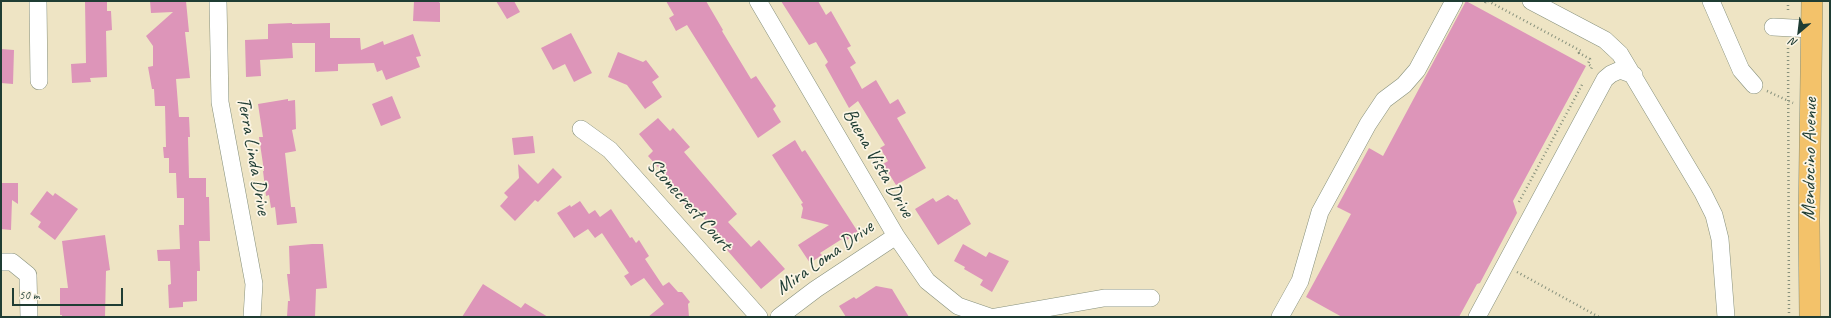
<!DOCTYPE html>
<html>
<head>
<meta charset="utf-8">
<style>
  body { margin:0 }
  #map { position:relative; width:1831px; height:318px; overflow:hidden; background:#eee4c4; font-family:Caveat,sans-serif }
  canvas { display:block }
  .frame { position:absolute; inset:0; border:2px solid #1f3d34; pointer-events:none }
  .north { position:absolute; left:1779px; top:12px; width:40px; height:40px; -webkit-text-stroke:3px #fcf5e5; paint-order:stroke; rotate:208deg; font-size:11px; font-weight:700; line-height:16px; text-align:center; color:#1f3d34 }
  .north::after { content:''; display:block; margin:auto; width:14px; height:18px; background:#1f3d34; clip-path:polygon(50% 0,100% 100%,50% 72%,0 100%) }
  .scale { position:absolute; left:12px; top:288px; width:111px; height:18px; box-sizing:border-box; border:2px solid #1f3d34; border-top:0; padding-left:5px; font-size:12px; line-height:14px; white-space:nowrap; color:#1f3d34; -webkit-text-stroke:3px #fcf5e5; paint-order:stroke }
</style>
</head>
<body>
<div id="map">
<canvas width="1831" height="318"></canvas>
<div class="frame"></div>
<div class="north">N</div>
<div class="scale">50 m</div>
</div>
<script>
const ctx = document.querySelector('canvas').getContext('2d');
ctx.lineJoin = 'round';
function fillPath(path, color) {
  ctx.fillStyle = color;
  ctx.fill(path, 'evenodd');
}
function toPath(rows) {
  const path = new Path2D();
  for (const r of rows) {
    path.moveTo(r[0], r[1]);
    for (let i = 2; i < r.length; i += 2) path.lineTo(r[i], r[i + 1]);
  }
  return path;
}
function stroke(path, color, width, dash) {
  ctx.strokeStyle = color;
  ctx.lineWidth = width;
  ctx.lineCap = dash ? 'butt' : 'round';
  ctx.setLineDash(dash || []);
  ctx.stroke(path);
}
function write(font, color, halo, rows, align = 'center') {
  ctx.font = font + ' Caveat,sans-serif';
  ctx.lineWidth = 3.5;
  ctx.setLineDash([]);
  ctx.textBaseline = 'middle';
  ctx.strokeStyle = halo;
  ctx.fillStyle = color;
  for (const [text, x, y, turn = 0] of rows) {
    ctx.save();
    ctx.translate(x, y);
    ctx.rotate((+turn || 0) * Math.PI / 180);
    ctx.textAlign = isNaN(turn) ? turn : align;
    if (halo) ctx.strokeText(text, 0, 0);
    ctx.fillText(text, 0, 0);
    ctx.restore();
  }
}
fillPath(toPath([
  [85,1,107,1,107,11,111,11,112,30,106,31,107,77,90,78,91,82,72,83,71,64,86,63],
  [150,1,186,1,189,32,185,32,190,78,176,79,179,117,189,117,190,137,188,137,189,178,206,178,206,197,209,197,210,241,199,241,200,271,197,271,197,301,183,302,183,307,169,308,168,285,171,284,170,261,158,261,157,250,180,249,179,225,184,225,184,198,177,198,176,173,169,173,169,158,164,158,163,147,166,147,165,106,155,106,154,89,152,89,148,67,153,66,153,46,146,36,173,12,151,13],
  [414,1,438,1,440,3,440,22,413,21],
  [496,1,514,1,520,12,507,19],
  [666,1,706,1,723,30,722,31,751,79,756,76,776,106,773,109,781,122,758,138,687,25,676,31,669,18,674,15],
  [781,1,818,1,826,15,831,11,851,46,847,48,856,63,850,67,862,89,876,80,890,104,898,99,906,113,897,118,926,168,896,185,883,164,888,161,880,148,885,145,858,101,849,108,825,65,828,62,816,42,809,45],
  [1466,1,1586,66,1513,201,1517,213,1480,283,1477,284,1459,317,1342,317,1306,297,1351,214,1337,207,1369,148,1383,156],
  [292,23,292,24,330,23,330,38,360,38,361,50,383,41,384,45,413,34,421,56,416,57,420,67,386,80,382,70,377,72,374,63,338,64,338,71,315,72,315,43,292,43,293,58,260,60,261,76,246,77,245,40,268,39,268,24],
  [571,33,592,73,574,82,565,64,553,70,541,48],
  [1,49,14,50,13,84,1,83],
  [618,52,643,62,646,60,659,77,652,82,662,97,645,109,627,85,608,77],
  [392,96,401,118,381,126,372,104],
  [288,99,288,101,295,100,296,129,292,130,296,151,285,153,291,207,295,207,297,223,277,225,275,207,271,208,269,195,266,196,263,171,264,171,259,137,263,137,258,104],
  [658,118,670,131,673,128,690,147,684,152,737,214,728,222,751,247,759,240,785,269,761,289,727,250,729,247,689,202,685,205,670,187,673,184,648,156,653,151,639,134],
  [533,136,535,153,514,155,512,138],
  [795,140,802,152,805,150,858,232,844,242,842,239,820,253,822,255,810,263,798,245,829,225,801,218,803,208,801,204,803,203,772,155],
  [518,164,538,184,553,168,562,177,538,202,535,200,515,221,500,206,508,197,504,193,519,178],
  [1,183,18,183,18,204,12,200,11,230,1,229],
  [47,191,53,196,55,193,78,209,55,240,38,227,41,222,30,214],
  [948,195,955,200,957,199,971,224,938,245,915,209,933,198,936,202],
  [580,201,589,214,595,210,600,217,611,209,630,238,632,237,636,243,639,240,649,256,645,259,663,286,669,282,678,292,682,292,690,302,688,304,689,317,648,317,664,304,644,278,631,286,624,276,629,273,602,233,595,238,588,229,574,238,557,213,570,205,571,207],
  [105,235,110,270,106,271,105,317,62,317,62,315,60,315,60,288,68,288,62,241],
  [312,244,323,244,327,288,316,289,315,317,287,317,288,301,290,301,287,274,290,274,289,246],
  [963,244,986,257,989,252,1009,261,992,292,980,285,983,280,964,269,965,267,954,261],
  [483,284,521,308,525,303,548,317,462,317],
  [876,286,892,289,909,317,846,317,839,306,854,297,856,299]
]), '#dd95b9');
const minor = toPath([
  [38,1,39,81],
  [218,1,220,102,254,284,252,317],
  [758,1,896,236,927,281,958,306,990,317],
  [1531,1,1605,40,1620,54,1703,193,1714,215,1720,239,1726,317],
  [1711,1,1741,70,1754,85],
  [1773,27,1812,29],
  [581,129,610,150,759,317],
  [1,262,12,262,28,275,29,317],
  [779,317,816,289,896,236],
  [995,317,1104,298,1151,298],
  [1280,317,1300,281,1320,212,1368,124,1384,100,1404,85,1417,70,1454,1],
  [1477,317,1605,79,1611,74,1620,70,1634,75]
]);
const major = toPath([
  [1810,317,1809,220,1812,1]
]);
stroke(minor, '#86907c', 18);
stroke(major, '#86907c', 22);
stroke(toPath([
  [1488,1,1581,51,1579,53,1590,59,1588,64,1592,67,1590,71],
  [1788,1,1788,13],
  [1485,3,1486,1],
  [1788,44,1789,317],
  [1767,91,1793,103],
  [1519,202,1583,83],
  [1517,272,1599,317]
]), '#86907c', 2.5, [1, 3]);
stroke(minor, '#fff', 17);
stroke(major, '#f3c26a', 21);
write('20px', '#1f3d34', '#fcf5e5', [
  ["Terra Linda Drive",253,156,80],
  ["Mendocino Avenue",1810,159,-89],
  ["Buena Vista Drive",878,163,60],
  ["Stonecrest Court",689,205,48],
  ["Mira Loma Drive",825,258,-35]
]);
</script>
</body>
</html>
